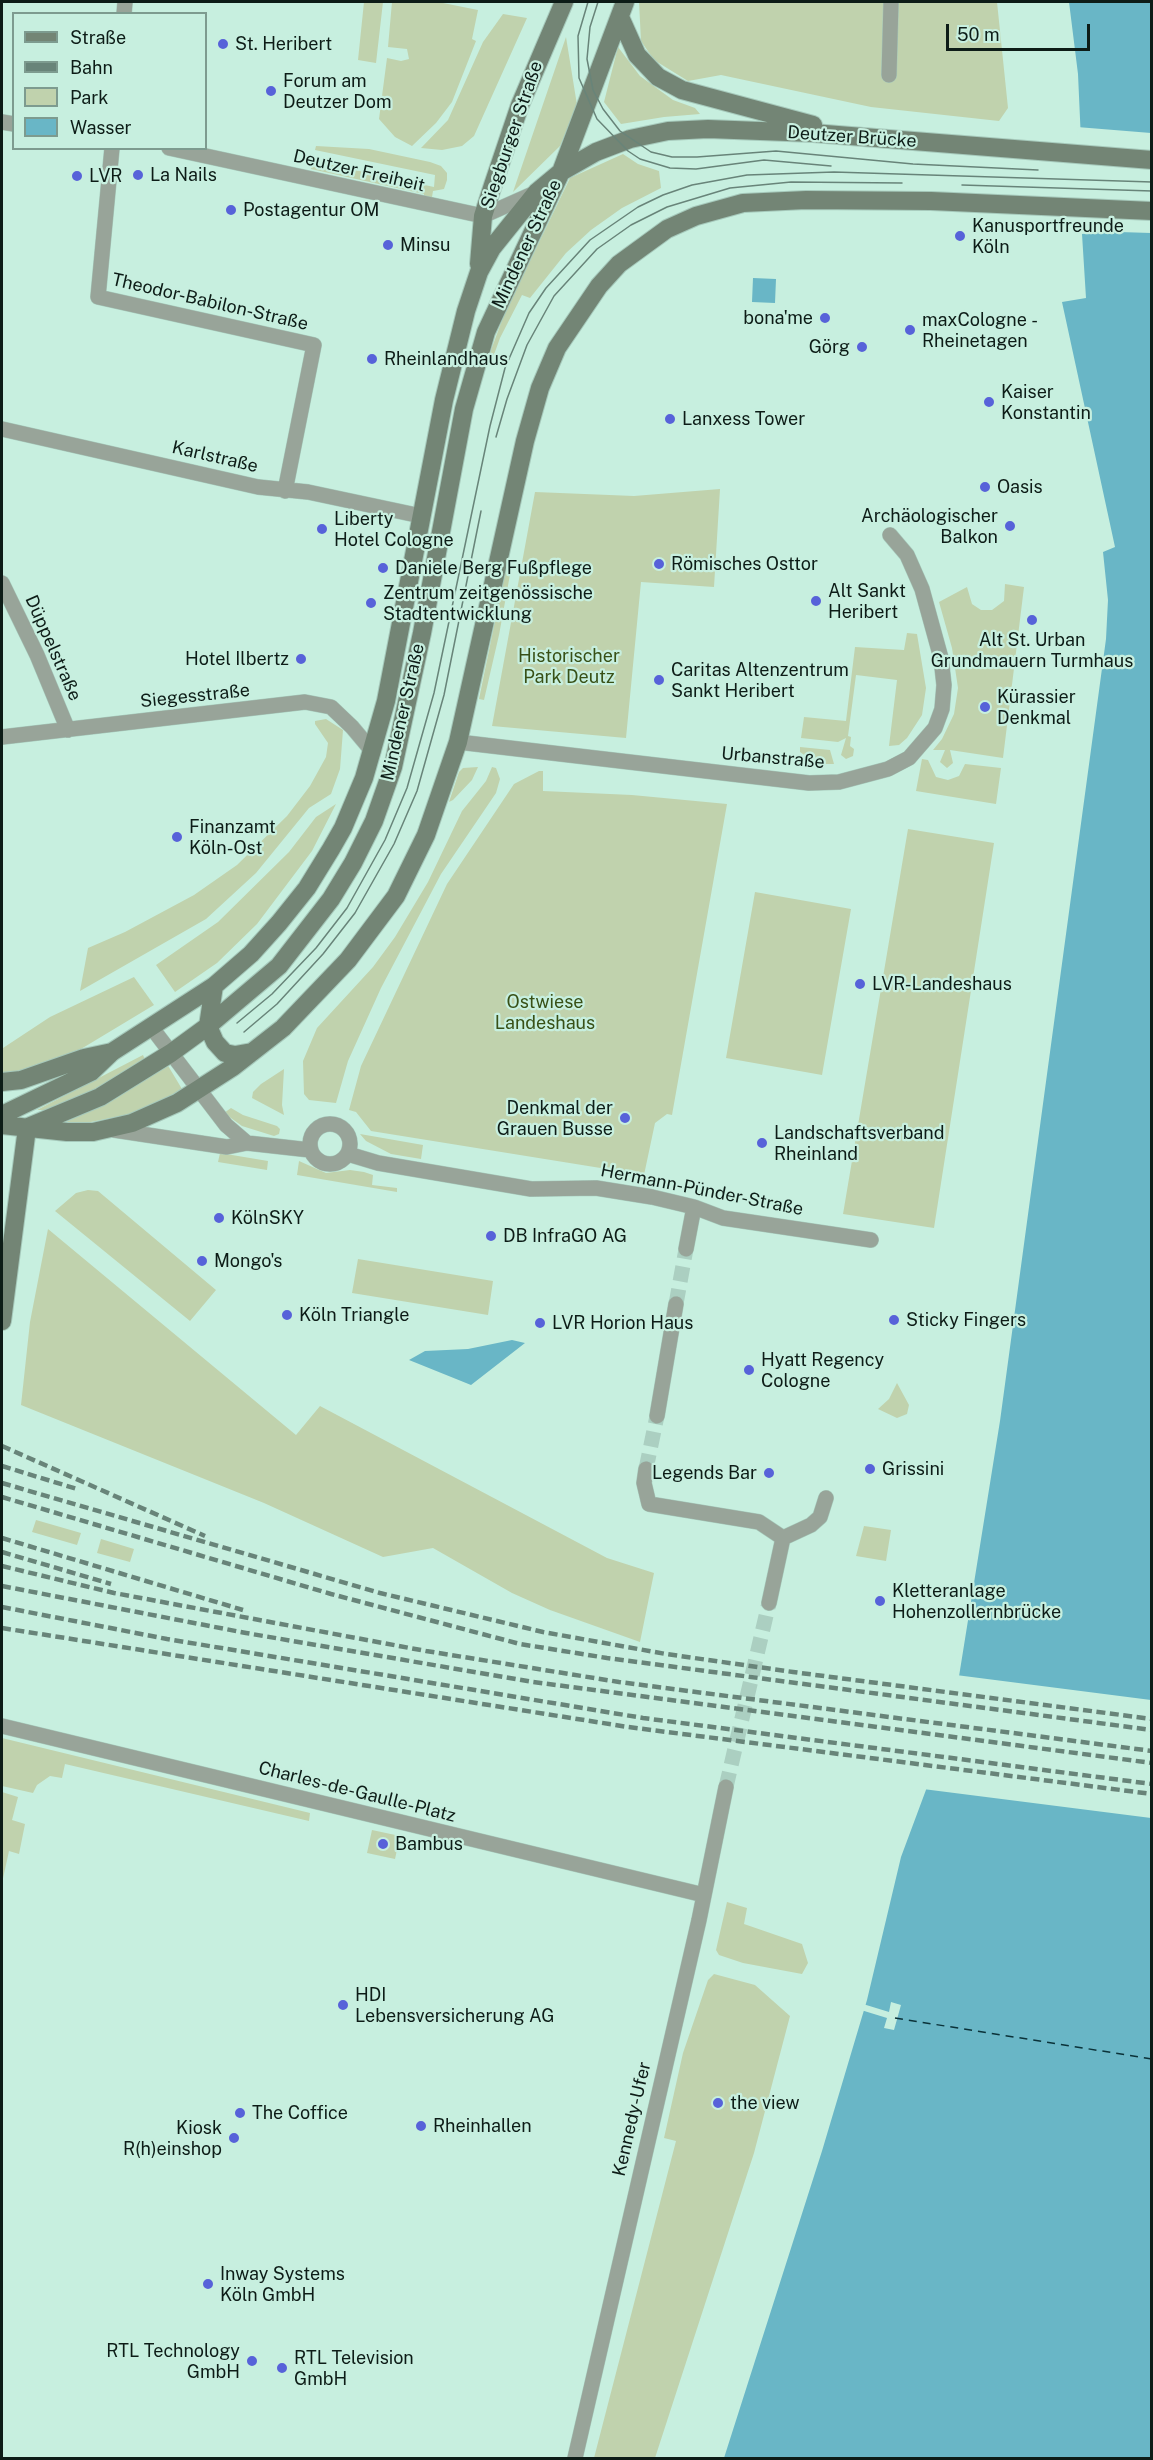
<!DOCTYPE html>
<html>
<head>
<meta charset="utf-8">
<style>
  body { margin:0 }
  #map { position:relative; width:1153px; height:2460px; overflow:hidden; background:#c7efdf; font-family:"Public Sans",sans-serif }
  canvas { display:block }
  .frame { position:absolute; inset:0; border:3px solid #0d1c17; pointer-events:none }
  .legend { position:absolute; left:12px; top:12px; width:195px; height:138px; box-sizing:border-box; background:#c7efdf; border:2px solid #7d9b8f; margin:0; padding:8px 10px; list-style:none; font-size:18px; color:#0d1c17 }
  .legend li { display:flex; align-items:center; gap:12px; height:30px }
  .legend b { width:30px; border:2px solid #7d9b8f }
  .scale { position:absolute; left:946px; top:24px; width:144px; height:27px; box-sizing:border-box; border:3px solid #0d1c17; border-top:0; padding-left:8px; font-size:18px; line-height:21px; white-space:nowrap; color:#0d1c17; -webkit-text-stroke:4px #c7efdf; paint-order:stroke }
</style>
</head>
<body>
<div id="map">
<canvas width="1153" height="2460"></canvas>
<div class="frame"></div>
<ul class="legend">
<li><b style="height:8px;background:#738575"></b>Straße</li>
<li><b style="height:8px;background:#688479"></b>Bahn</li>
<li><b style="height:16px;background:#c0d2ad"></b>Park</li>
<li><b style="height:16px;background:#69b6c6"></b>Wasser</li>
</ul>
<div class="scale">50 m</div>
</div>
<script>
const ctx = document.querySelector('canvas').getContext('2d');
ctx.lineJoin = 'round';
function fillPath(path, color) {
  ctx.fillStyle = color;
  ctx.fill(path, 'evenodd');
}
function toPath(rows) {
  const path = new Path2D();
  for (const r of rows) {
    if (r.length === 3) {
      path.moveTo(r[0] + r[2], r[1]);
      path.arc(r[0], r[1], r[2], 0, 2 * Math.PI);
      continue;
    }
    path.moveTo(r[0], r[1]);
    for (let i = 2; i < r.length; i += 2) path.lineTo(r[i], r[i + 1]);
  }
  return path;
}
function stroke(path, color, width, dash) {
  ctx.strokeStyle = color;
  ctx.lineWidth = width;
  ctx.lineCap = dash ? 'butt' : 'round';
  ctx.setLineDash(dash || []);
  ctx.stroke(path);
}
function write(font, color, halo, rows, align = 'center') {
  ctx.font = font + ' "Public Sans",sans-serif';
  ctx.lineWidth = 4.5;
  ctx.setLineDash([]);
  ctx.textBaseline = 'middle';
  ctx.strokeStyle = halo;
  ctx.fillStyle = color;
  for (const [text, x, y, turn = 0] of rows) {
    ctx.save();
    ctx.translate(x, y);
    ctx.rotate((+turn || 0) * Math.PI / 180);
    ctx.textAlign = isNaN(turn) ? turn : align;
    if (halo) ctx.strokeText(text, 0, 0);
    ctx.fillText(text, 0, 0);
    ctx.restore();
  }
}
fillPath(toPath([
  [364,2,383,2,376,63,358,60],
  [392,2,438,2,478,10,472,39,476,41,452,102,436,123,412,146,395,137,379,119,387,58,401,61,409,59,407,49,388,47],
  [639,2,997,2,1008,108,999,121,871,107,721,75,688,81,654,60,641,41],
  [503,14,527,18,474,136,462,146,442,150,421,148,448,120,483,42],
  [566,37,577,105,560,146,513,192],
  [618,47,640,76,673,100,695,108,700,114,664,117,621,124,604,102],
  [316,146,369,149,430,162,441,166,447,173,447,180,444,189,433,191,431,203,423,201,424,194,311,169,313,161,434,187,435,175,315,150],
  [623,154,638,164,659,171,661,188,622,208,591,230,566,253,530,298,522,295,500,338,491,363,487,361,504,315,570,178],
  [720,489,714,587,641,582,626,738,492,726,535,492,634,496],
  [506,568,511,569,499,635,484,700,479,699],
  [1005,584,1024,587,1003,758,950,750,953,763,947,768,940,762,945,750,933,750,942,739,954,714,958,688,952,648,939,602,967,587,972,604,981,610,992,610,1004,601],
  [907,633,917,634,926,688,922,715,907,738,899,745,889,746,897,680,856,675,848,736,851,737,850,746,854,749,853,756,846,759,841,755,846,738,838,742,801,738,804,717,846,721,855,647,904,650],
  [326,719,343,730,340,769,331,794,309,808,256,873,206,919,80,991,88,948,125,932,194,895,237,865,287,816,310,786,326,757,328,743,315,724,315,721],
  [800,747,830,750,834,764,817,764,800,752],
  [922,759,928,760,936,777,948,780,959,776,965,764,1001,768,996,804,916,791],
  [478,767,472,780,453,800,449,802,459,772,463,768],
  [492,767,496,768,500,779,496,793,441,874,381,988,348,1061,336,1103,309,1100,304,1094,303,1061,317,1028,373,967,395,937,428,882,462,811,486,781],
  [539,771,543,771,543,791,632,795,727,804,672,1115,667,1114,655,1123,644,1175,371,1131,356,1112,349,1110,361,1066,447,884,514,784],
  [336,804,312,851,257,924,217,963,175,992,156,965,218,922,289,852,316,817],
  [908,829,994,843,934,1228,843,1214],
  [755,892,851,909,822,1075,726,1058],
  [134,977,154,1005,76,1052,21,1072,3,1073,3,1048,50,1017],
  [143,1055,146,1062,97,1093,49,1110,37,1110],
  [167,1064,182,1089,179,1091,139,1112,86,1123,66,1122,117,1098],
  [284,1069,282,1105,284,1115,252,1098,253,1092,261,1084],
  [231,1108,243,1115,277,1126,280,1129,279,1134,274,1136,242,1126,224,1113],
  [360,1134,423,1145,421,1159,391,1154,366,1141],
  [220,1153,268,1161,267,1170,218,1162],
  [299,1161,326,1173,350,1170,364,1172,373,1175,372,1185,397,1188,397,1192,297,1175],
  [88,1190,98,1191,216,1290,190,1321,55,1211,76,1193],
  [48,1229,296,1435,320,1406,607,1558,654,1573,640,1642,550,1610,512,1593,433,1548,383,1557,264,1503,21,1405,30,1322],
  [358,1259,493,1281,488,1315,352,1293],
  [897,1383,909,1405,907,1414,897,1418,878,1409,889,1399],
  [36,1520,81,1533,77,1545,32,1532],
  [864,1526,891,1530,886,1561,856,1556],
  [101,1539,134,1549,130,1562,97,1553],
  [2,1738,310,1813,309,1821,65,1764,62,1778,50,1776,37,1785,33,1793,2,1786],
  [2,1792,18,1797,12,1820,25,1824,19,1854,9,1851,2,1883],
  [372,1830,400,1836,395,1859,367,1853],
  [727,1902,747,1908,744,1924,802,1944,808,1963,802,1974,743,1963,719,1955,716,1950],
  [714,1974,755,1985,790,2016,754,2153,655,2458,594,2458,676,2141,664,2138,683,2053,708,1980]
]), '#c0d2ad');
fillPath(toPath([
  [1069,2,1151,2,1151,2458,724,2458,822,2151,867,2000,901,1857,952,1720,1000,1421,1106,639,1108,600,1103,552,1115,547,1062,302,1086,298,1082,234,1090,233,1092,163,1082,163,1078,74],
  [753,278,776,279,775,303,752,302],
  [512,1340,525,1343,471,1385,409,1360,425,1351,468,1349]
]), '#69b6c6');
fillPath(toPath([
  [1077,127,1151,133,1151,233,1087,231,1089,166,1079,164],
  [956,1675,1151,1700,1151,1818,923,1789,949,1720],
  [891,2002,901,2005,894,2030,884,2028,887,2018,861,2010,863,2004,889,2012]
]), '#c7efdf');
stroke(toPath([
  [895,2018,1152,2059]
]), '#0b3239', 1.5, [8, 6]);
stroke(toPath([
  [676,1304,686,1249],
  [646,1469,657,1416],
  [726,1787,769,1603]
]), '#abcfc1', 15, [15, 8]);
const street = toPath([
  [124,14,125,2],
  [889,75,891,2],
  [2,122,14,124],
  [112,148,98,297,314,345,285,491],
  [169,148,483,216,537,192],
  [2,429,258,487,308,492,421,516],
  [2,583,37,655,68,730],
  [2,737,305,702,331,707,352,727,373,752],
  [458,742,809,783,839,782,888,769,909,758,935,728,942,709,944,685,941,658,922,589,907,555,890,535],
  [152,1028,226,1125,247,1143],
  [330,1144,20],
  [114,1130,227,1147,247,1143,310,1150],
  [348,1154,378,1163,531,1189,596,1188,652,1197,694,1207,723,1218,871,1240],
  [686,1249,694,1207],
  [657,1416,676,1304],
  [646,1469,644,1483,649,1504,759,1522,783,1538],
  [783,1538,811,1525,820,1517,826,1498],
  [769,1603,783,1538],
  [2,1726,704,1895],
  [575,2458,699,1920,726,1787]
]);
const secondary = toPath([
  [620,17,637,55,658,77,682,90,813,125],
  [479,264,483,216,493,185,520,105,564,2],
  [214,986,208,1026,215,1042,225,1053,235,1055,252,1052],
  [2,1082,21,1080,84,1058,112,1052],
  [2,1115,91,1072,112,1052,214,986,251,954,279,923,307,888,331,849,343,828,364,778,386,701,444,400,466,311,479,272,492,248,537,192,561,172,596,152,630,139,668,131,708,129,813,133,1152,160],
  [2,1125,67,1132,93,1132,132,1123,177,1103,233,1067,283,1028,348,960,396,896,426,835,458,742,525,441,540,388,557,348,599,286,619,264,667,229,696,216,743,203,806,200,931,201,1152,211],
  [28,1127,100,1097,171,1053,208,1026,279,966,331,899,353,863,374,821,393,767,422,633,464,409,486,332,561,172,625,2],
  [2,1321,27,1128]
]);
stroke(street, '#a6c9bb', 16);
stroke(secondary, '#a6c9bb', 20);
stroke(street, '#98a499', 15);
stroke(secondary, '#738575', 18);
stroke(toPath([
  [588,2,578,36,579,78,597,119,628,151,640,159,670,168,696,169,764,160,831,166],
  [598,2,590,27,587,59,593,90,603,109,620,131,651,152,672,157,697,157,776,151,913,164,1038,170],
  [962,185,1152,191],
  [496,437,507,399,527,345,554,296,597,249,631,225,667,207,730,188,791,182,902,183],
  [237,1023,272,994,316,948,347,908,385,840,407,788,434,693,490,426,505,368,529,313,546,288,590,240,638,207,663,195,692,185,747,175,834,172,1152,182],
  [244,1032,277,1004,323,954,355,913,394,844,417,791,444,695,481,511]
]), '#688479', 1.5);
stroke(toPath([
  [2,1446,205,1536],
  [2,1466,77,1489],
  [2,1483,380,1593,543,1632,666,1654,793,1672,1152,1719],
  [2,1497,331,1594,520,1644,607,1658,1152,1730],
  [2,1538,243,1610],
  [2,1552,111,1584],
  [2,1566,114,1593,426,1651,619,1682,1152,1751],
  [2,1586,246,1633,533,1682,1152,1763],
  [2,1607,167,1639,643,1718,1152,1784],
  [2,1628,628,1727,1152,1794]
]), '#688479', 4.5, [9, 4.5]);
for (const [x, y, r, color] of [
  [223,44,6,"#5762d9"],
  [271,91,6,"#5762d9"],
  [138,175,6,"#5762d9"],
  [77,176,6,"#5762d9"],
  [231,210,6,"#5762d9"],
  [960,236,6,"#5762d9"],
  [388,245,6,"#5762d9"],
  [825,318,6,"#5762d9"],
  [910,330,6,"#5762d9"],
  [862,347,6,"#5762d9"],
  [372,359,6,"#5762d9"],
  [989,402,6,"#5762d9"],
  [670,419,6,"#5762d9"],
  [985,487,6,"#5762d9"],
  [1010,526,6,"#5762d9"],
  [322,529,6,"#5762d9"],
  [659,564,6,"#5762d9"],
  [383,568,6,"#5762d9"],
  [816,601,6,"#5762d9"],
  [371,603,6,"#5762d9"],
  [1032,620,6,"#5762d9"],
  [301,659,6,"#5762d9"],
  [659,680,6,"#5762d9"],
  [985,707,6,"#5762d9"],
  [177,837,6,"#5762d9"],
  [860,984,6,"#5762d9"],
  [625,1118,6,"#5762d9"],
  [762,1143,6,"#5762d9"],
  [219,1218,6,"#5762d9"],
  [491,1236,6,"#5762d9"],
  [202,1261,6,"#5762d9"],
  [287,1315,6,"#5762d9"],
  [894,1320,6,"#5762d9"],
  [540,1323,6,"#5762d9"],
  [749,1370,6,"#5762d9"],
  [870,1469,6,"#5762d9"],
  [769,1473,6,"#5762d9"],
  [880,1601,6,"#5762d9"],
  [383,1844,6,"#5762d9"],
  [343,2005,6,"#5762d9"],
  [718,2103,6,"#5762d9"],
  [240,2113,6,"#5762d9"],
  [421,2126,6,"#5762d9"],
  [234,2138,6,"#5762d9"],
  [208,2284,6,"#5762d9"],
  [252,2361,6,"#5762d9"],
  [282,2368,6,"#5762d9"]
]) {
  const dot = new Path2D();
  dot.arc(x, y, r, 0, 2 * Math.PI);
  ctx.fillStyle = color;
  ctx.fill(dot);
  stroke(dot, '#c7efdf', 2);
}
write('18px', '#0d1c17', '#c7efdf', [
  ["St. Heribert",235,44],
  ["Forum am",283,81],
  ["Deutzer Dom",283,102],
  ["La Nails",150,175],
  ["LVR",89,176],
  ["Postagentur OM",243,210],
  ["Kanusportfreunde",972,226],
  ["Köln",972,247],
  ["Minsu",400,245],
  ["bona'me",813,318,"right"],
  ["maxCologne -",922,320],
  ["Rheinetagen",922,341],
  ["Görg",850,347,"right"],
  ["Rheinlandhaus",384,359],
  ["Kaiser",1001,392],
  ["Konstantin",1001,413],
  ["Lanxess Tower",682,419],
  ["Oasis",997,487],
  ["Archäologischer",998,516,"right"],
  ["Balkon",998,537,"right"],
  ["Liberty",334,519],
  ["Hotel Cologne",334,540],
  ["Römisches Osttor",671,564],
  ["Daniele Berg Fußpflege",395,568],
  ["Alt Sankt",828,591],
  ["Heribert",828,612],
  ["Zentrum zeitgenössische",383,593],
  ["Stadtentwicklung",383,614],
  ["Alt St. Urban",1032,640,"center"],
  ["Grundmauern Turmhaus",1032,661,"center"],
  ["Hotel Ilbertz",289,659,"right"],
  ["Caritas Altenzentrum",671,670],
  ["Sankt Heribert",671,691],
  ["Kürassier",997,697],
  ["Denkmal",997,718],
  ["Finanzamt",189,827],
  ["Köln-Ost",189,848],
  ["LVR-Landeshaus",872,984],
  ["Denkmal der",613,1108,"right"],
  ["Grauen Busse",613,1129,"right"],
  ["Landschaftsverband",774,1133],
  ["Rheinland",774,1154],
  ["KölnSKY",231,1218],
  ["DB InfraGO AG",503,1236],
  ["Mongo's",214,1261],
  ["Köln Triangle",299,1315],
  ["Sticky Fingers",906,1320],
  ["LVR Horion Haus",552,1323],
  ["Hyatt Regency",761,1360],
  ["Cologne",761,1381],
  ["Grissini",882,1469],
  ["Legends Bar",757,1473,"right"],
  ["Kletteranlage",892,1591],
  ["Hohenzollernbrücke",892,1612],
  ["Bambus",395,1844],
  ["HDI",355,1995],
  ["Lebensversicherung AG",355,2016],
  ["the view",730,2103],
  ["The Coffice",252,2113],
  ["Rheinhallen",433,2126],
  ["Kiosk",222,2128,"right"],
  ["R(h)einshop",222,2149,"right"],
  ["Inway Systems",220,2274],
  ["Köln GmbH",220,2295],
  ["RTL Technology",240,2351,"right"],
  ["GmbH",240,2372,"right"],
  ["RTL Television",294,2358],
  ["GmbH",294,2379]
], 'left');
write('18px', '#0d1c17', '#c7efdf', [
  ["Siegburger Straße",512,135,-71],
  ["Deutzer Brücke",852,137,4],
  ["Deutzer Freiheit",359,171,13],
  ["Mindener Straße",527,244,-65],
  ["Theodor-Babilon-Straße",210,302,13],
  ["Karlstraße",215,457,13],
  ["Düppelstraße",53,648,66],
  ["Siegesstraße",195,696,-6],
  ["Mindener Straße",403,712,-77],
  ["Urbanstraße",773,758,5],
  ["Hermann-Pünder-Straße",702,1190,11],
  ["Charles-de-Gaulle-Platz",357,1792,14],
  ["Kennedy-Ufer",632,2119,-77]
]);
write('18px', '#385016', '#c7efdf', [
  ["Historischer",569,656],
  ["Park Deutz",569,677],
  ["Ostwiese",545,1002],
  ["Landeshaus",545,1023]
]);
</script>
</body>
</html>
